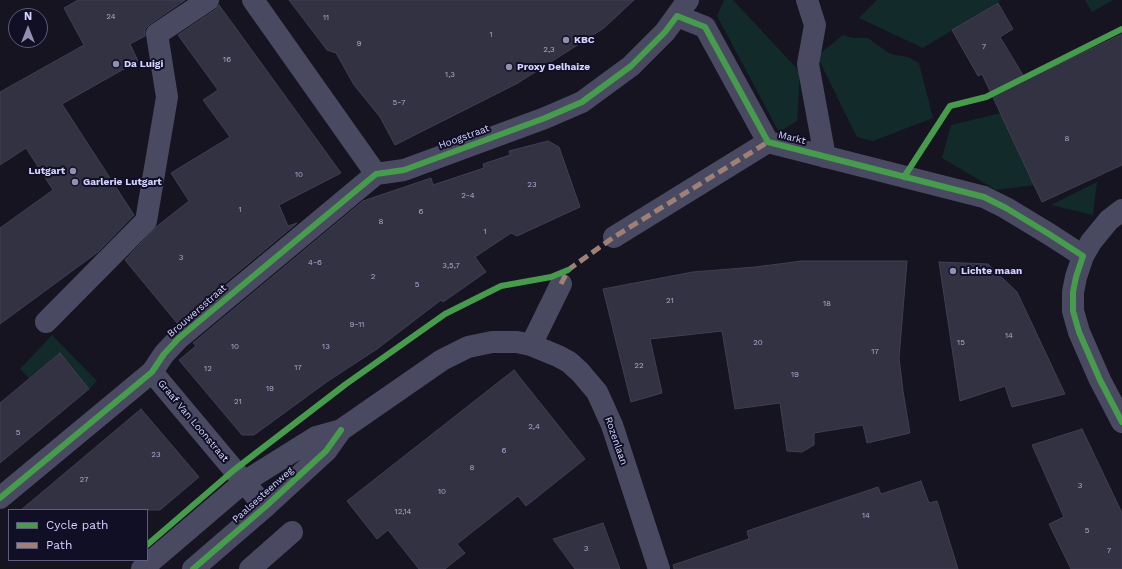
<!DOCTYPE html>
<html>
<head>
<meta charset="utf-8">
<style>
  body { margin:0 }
  #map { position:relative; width:1122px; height:569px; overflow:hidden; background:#151420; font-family:"Work Sans",sans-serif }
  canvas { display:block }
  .legend { position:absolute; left:8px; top:509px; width:140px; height:52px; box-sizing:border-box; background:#110f25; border:1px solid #5f5d7c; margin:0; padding:5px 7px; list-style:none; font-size:12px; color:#d5d3ff }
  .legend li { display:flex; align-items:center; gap:8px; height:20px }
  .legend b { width:20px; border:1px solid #5f5d7c }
  .north { position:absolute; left:8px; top:8px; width:40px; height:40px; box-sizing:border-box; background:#110f25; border:1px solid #5f5d7c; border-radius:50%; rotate:0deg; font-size:11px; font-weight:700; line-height:16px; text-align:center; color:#d5d3ff }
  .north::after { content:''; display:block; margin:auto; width:14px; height:18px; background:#9290b1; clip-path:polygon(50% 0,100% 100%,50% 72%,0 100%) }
</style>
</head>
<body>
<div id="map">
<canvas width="1122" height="569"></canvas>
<ul class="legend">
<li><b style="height:5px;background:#469c4c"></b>Cycle path</li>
<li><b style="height:5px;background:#9e8076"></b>Path</li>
</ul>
<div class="north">N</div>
</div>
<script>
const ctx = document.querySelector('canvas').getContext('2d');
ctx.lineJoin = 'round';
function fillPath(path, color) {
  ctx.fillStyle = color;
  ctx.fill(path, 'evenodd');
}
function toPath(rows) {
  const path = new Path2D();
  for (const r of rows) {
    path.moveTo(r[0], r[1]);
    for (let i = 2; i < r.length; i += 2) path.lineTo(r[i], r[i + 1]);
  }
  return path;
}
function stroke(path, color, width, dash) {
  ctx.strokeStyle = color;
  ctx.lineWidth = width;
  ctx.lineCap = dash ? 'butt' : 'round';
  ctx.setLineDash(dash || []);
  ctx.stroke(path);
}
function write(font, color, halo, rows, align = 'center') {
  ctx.font = font + ' "Work Sans",sans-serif';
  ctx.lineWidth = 4;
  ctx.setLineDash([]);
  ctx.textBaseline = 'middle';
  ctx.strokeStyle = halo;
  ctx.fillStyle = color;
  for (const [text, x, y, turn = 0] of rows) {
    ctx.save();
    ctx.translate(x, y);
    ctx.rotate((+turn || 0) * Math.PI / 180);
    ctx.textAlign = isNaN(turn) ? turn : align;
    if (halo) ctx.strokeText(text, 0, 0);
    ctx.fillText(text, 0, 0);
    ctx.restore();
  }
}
fillPath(toPath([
  [724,0,733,0,800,72,797,121,779,132,717,16],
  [877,0,1001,0,923,48,859,18],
  [1085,0,1113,0,1092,12],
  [843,35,853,38,868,38,890,54,908,57,919,63,933,118,873,141,857,137,817,56],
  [1001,113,1034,185,996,190,942,158,951,125],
  [1097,182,1093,215,1051,205],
  [52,335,97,381,89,389,60,353,29,378,20,369]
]), '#122b2a');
const building = toPath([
  [78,0,185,0,150,24,145,29,145,36,130,44,138,61,62,104,134,215,98,252,0,324,0,228,53,190,26,148,0,165,0,92,84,45,64,8,78,0],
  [289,0,634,0,604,28,518,83,395,145,380,117,354,85,336,53,327,50,289,0],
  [998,3,1013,29,1000,37,1026,80,1122,34,1122,165,1042,202,982,74,978,76,952,30,998,3],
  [219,5,341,173,279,205,288,226,297,223,177,323,125,260,156,227,189,201,171,173,230,137,203,100,218,90,178,35,215,10,219,5],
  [548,141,559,147,580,207,517,236,511,233,475,257,486,272,443,302,441,300,377,349,328,381,254,435,242,435,179,360,196,346,193,343,363,201,431,178,433,185,484,168,483,164,510,155,509,151,548,141],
  [802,261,907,261,899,358,903,391,910,433,867,443,863,425,814,433,814,445,802,452,787,451,780,403,735,409,722,331,650,339,662,393,631,402,603,289,693,272,755,267,802,261],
  [939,262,988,264,1017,292,1065,394,1012,407,1005,386,960,401,939,262],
  [60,353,89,389,0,463,0,403,60,353],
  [514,370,585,459,526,506,518,496,457,544,465,553,445,569,419,569,388,530,377,539,347,501,514,370],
  [141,409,199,477,160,510,21,510,141,409],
  [1082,429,1122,513,1122,569,1071,569,1049,524,1064,517,1032,445,1082,429],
  [921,481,929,503,937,501,958,569,674,569,673,565,749,539,747,531,878,487,881,494,921,481],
  [603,523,620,569,575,569,553,539,603,523]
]);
fillPath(building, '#333242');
stroke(building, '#403e54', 1);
stroke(toPath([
  [253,0,376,174],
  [807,0,815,25,808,64,825,157],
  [677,16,705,27,768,142],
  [376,174,404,170,545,118,582,102,631,66,665,32,688,0],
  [1122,210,1109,220,1091,242,1083,256,1076,277,1073,292,1073,311,1079,332,1100,380,1122,422],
  [614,237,768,142,984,197,1006,208,1049,234,1083,256],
  [46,322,146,221,167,97,157,34,208,0],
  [531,345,561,284],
  [152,372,265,507],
  [0,498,152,372,164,354,179,338,376,174],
  [142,569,244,482,316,437,341,430],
  [193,569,265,507,326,451,341,430,442,360,468,347,492,342,517,342,531,345,558,356,569,362,580,372,597,392,612,425,659,569],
  [250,569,292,532]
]), '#494a61', 22);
stroke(toPath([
  [561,284,568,270,614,237,768,142,771,143]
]), '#9e8076', 5, [10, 5]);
stroke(toPath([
  [904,177,950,106,986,97,1122,29],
  [0,498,152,372,164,354,179,338,376,174,404,170,545,118,582,102,631,66,665,32,677,16,705,27,768,142,984,197,1006,208,1049,234,1083,256,1076,277,1073,292,1073,311,1079,332,1100,380,1122,422],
  [147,545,234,470,346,384,445,314,501,286,551,277,568,270],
  [193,569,265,507,326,451,341,430]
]), '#469c4c', 6);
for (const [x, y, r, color] of [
  [566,40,4,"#9290b1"],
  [116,64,4,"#9290b1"],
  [509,67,4,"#9290b1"],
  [73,171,4,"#9290b1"],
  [75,182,4,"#9290b1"],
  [953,271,4,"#9290b1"]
]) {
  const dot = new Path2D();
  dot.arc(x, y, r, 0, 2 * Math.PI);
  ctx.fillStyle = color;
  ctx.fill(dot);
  stroke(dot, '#110f25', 1.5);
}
write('8px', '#acabd0', null, [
  ["24",111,17],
  ["11",326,18],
  ["1",491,35],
  ["9",359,44],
  ["7",984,47],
  ["2,3",549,50],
  ["16",227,60],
  ["1,3",450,75],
  ["5-7",399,103],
  ["8",1067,139],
  ["10",299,175],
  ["23",532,185],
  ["2-4",468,196],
  ["1",240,210],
  ["6",421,212],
  ["8",381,222],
  ["1",485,232],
  ["3",181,258],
  ["4-6",315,263],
  ["3,5,7",451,266],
  ["2",373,277],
  ["5",417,285],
  ["21",670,301],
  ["18",827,304],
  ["9-11",357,325],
  ["14",1009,336],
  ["20",758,343],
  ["15",961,343],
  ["10",235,347],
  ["13",326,347],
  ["17",875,352],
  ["22",639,366],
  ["17",298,368],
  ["12",208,369],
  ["19",795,375],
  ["19",270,389],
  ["21",238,402],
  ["2,4",534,427],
  ["5",18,433],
  ["6",504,451],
  ["23",156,455],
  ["8",472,468],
  ["27",84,480],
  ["3",1080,486],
  ["10",442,492],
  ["12,14",403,512],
  ["14",866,516],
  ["5",1087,531],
  ["3",586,549],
  ["7",1109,551]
]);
write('bold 10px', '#d5d3ff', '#110f25', [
  ["KBC",574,40],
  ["Da Luigi",124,64],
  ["Proxy Delhaize",517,67],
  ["Lutgart",65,171,"right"],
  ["Garlerie Lutgart",83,182],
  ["Lichte maan",961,271]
], 'left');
write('10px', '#d5d3ff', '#110f25', [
  ["Hoogstraat",464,137,-20],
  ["Markt",792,138,14],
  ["Brouwersstraat",197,311,-41],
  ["Graaf Van Loonstraat",193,421,50],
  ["Rozenlaan",616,441,71],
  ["Paalsesteenweg",263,495,-42]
]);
</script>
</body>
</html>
